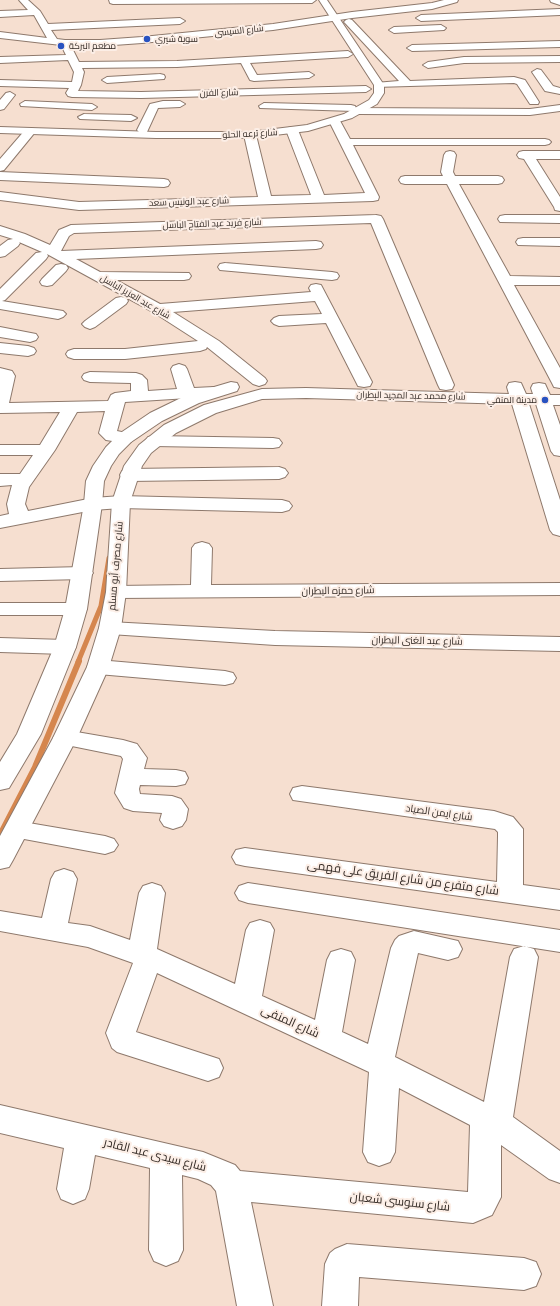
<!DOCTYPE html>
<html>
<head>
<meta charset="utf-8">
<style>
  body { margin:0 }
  canvas { display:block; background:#f6dfd0 }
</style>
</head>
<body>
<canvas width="560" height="1306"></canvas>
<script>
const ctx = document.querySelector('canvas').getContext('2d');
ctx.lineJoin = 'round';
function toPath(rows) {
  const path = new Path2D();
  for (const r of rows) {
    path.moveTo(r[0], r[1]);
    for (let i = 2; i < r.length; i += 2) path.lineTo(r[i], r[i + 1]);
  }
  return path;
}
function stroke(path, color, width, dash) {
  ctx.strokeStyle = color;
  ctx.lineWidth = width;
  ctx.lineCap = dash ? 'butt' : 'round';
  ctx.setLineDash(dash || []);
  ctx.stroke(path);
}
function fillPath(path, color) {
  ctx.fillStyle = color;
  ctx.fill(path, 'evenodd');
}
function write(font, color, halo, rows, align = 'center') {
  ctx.font = font + ' "PT Sans Narrow",Cairo,sans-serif';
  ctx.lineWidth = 4;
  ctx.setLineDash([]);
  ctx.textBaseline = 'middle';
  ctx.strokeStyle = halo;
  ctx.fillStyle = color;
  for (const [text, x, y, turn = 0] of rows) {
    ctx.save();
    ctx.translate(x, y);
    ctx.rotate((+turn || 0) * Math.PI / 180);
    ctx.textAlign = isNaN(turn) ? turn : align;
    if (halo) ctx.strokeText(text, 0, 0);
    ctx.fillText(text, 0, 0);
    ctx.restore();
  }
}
stroke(toPath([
  [78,662,101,606,109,558]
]), '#d5864e', 5);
stroke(toPath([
  [0,835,35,767,79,661]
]), '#d5864e', 6);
const minor = toPath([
  [19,0,28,0,40,11,48,24,180,18,185,21,180,24,51,30,57,39,65,40,100,40,142,37,273,24,352,12,432,3,444,0,458,0,457,2,432,9,352,18,273,30,142,43,100,46,71,46,79,62,177,61,348,51,353,54,348,57,250,63,257,75,309,72,314,75,309,78,254,81,250,80,241,63,177,67,82,68,84,72,81,85,78,91,141,92,366,86,371,89,366,92,141,98,72,97,68,96,66,93,69,88,0,86,0,80,72,82,74,72,68,60,0,63,0,57,66,55,61,45,0,38,0,32,47,38,34,15,0,17,0,11,28,10,19,0],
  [109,0,316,0,312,3,113,4,110,3,109,0],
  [560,9,560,15,421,21,416,18,421,15,560,9],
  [349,19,352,20,410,81,514,77,525,80,539,102,538,104,530,104,517,84,514,83,375,87,374,85,375,83,399,81,346,24,344,22,346,20,349,19],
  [441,25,446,28,444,30,394,33,389,30,394,27,441,25],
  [560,41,560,47,412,51,407,48,412,45,560,41],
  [560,56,560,62,464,63,428,68,423,65,428,62,464,57,560,56],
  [537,69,541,70,553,86,560,88,560,94,545,91,532,72,537,69],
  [160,74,164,75,165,77,164,79,107,83,102,80,107,77,160,74],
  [10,92,15,95,4,109,0,110,0,100,6,93,10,92],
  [25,101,92,104,97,107,92,110,21,106,20,104,25,101],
  [163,101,180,101,185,104,180,107,158,108,147,132,139,132,137,130,150,104,163,101],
  [264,103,351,105,355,106,356,108,530,109,560,105,560,111,530,115,359,114,355,113,354,111,260,108,259,106,264,103],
  [84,114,131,115,137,118,131,121,80,119,78,117,84,114],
  [335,118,339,119,350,139,545,139,549,140,551,142,549,144,545,145,353,145,379,197,378,200,373,201,79,210,0,200,0,192,79,202,258,197,244,135,246,133,250,132,254,133,256,135,271,196,311,195,286,130,288,128,292,127,296,128,298,130,324,195,365,193,329,121,335,118],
  [30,128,34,129,36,131,4,170,0,171,0,159,26,129,30,128],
  [450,151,454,152,456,155,453,172,455,176,498,176,502,177,504,180,502,183,498,184,459,184,510,276,560,277,560,285,514,285,560,368,560,388,554,387,552,383,447,184,405,184,401,183,399,180,401,177,405,176,443,176,441,172,444,155,446,152,450,151],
  [523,151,560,151,560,159,536,159,560,197,560,211,555,210,554,207,524,159,519,158,517,155,519,152,523,151],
  [0,172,164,179,168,180,170,183,168,186,164,187,0,180,0,172],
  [376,215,381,216,383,219,454,385,452,389,446,390,440,389,438,385,371,223,74,233,69,236,61,251,316,241,321,242,323,245,321,248,316,249,76,259,100,272,189,273,191,276,189,279,184,280,116,280,160,304,311,292,309,288,311,285,316,284,321,285,372,382,370,386,364,387,358,386,356,382,326,323,279,326,274,324,271,321,274,318,279,316,322,314,315,301,173,312,219,341,265,378,267,381,265,384,259,386,253,384,207,347,206,349,200,351,125,359,74,359,68,357,66,354,68,351,74,349,125,349,198,341,153,312,47,254,48,256,46,259,5,300,2,301,63,311,66,314,63,317,58,319,0,309,0,289,36,253,42,252,19,242,20,243,18,246,5,256,0,257,0,246,8,240,13,239,0,235,0,226,25,234,50,245,59,230,71,225,376,215],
  [505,215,560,215,560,223,500,222,498,219,500,216,505,215],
  [523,238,560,238,560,246,518,245,516,242,518,239,523,238],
  [225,263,332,272,337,273,339,276,337,279,332,280,220,270,218,267,220,264,225,263],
  [61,264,66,265,68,268,66,271,52,285,47,286,42,285,40,282,42,279,56,265,61,264],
  [121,297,126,298,128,301,126,304,95,327,90,329,85,327,82,324,85,321,116,298,121,297],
  [0,327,36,334,38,337,36,340,30,342,0,337,0,327],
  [0,343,28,346,34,348,36,351,34,354,28,356,0,353,0,343],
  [179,364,185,366,187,369,194,388,214,387,220,388,222,392,220,396,125,402,117,431,131,434,134,438,131,442,125,443,106,440,99,433,105,411,77,412,55,450,29,487,25,504,28,511,93,498,121,496,282,500,289,502,292,506,289,510,282,512,121,508,93,510,0,528,0,516,9,514,7,504,12,485,0,486,0,474,20,474,33,455,0,455,0,445,40,445,60,412,0,413,0,368,12,371,15,376,9,403,108,401,111,395,115,393,131,391,131,383,90,382,84,380,82,377,84,374,90,372,136,373,142,375,147,380,148,391,177,389,171,369,173,366,179,364],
  [154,436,273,438,279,439,282,443,279,447,273,448,154,446,148,445,145,441,148,437,154,436],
  [279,467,285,469,288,473,285,477,279,479,129,481,122,479,120,475,122,471,129,469,279,467],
  [202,542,209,544,212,548,211,585,560,583,560,595,116,598,109,596,106,592,109,588,116,586,191,585,192,548,195,544,202,542],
  [83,567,90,569,93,573,90,577,83,579,0,581,0,569,83,567],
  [0,603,76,603,83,605,87,609,83,613,76,615,0,615,0,603],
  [110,622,275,631,560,637,560,651,275,645,110,634,102,633,99,628,102,623,110,622],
  [0,638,65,640,73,642,76,647,73,652,65,654,0,652,0,638],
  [98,660,225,671,233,673,236,678,233,683,225,685,98,674,90,672,87,667,90,662,98,660],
  [65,730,123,740,137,744,147,758,144,769,176,770,185,772,188,778,185,784,176,786,140,785,139,789,140,794,172,796,181,799,188,809,186,820,182,826,173,829,164,826,160,820,162,813,133,811,124,808,115,793,123,759,121,756,57,743,53,738,57,733,65,730],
  [302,786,494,811,513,817,523,829,523,885,560,890,560,910,245,866,236,864,232,857,236,850,245,848,497,882,498,836,498,832,495,829,293,800,290,794,293,788,302,786],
  [17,821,105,836,114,839,118,845,114,851,105,854,8,836,4,830,8,824,17,821],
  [64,869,73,872,77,879,68,923,90,926,130,940,139,893,143,886,152,883,161,886,165,893,157,949,235,984,246,930,250,923,260,920,270,923,274,930,262,996,315,1020,327,960,331,952,341,949,351,952,355,960,342,1032,368,1044,391,948,395,940,399,936,414,931,458,941,462,949,458,957,448,960,418,953,395,1057,484,1102,510,957,514,949,524,946,534,949,538,957,513,1117,560,1151,560,1183,549,1179,501,1145,501,1197,492,1215,473,1223,251,1202,273,1306,237,1306,216,1191,211,1185,198,1179,182,1175,183,1250,178,1261,166,1266,154,1261,149,1250,150,1168,95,1155,89,1189,85,1199,73,1204,61,1199,57,1189,64,1148,0,1133,0,1105,203,1152,235,1165,240,1171,468,1192,470,1125,399,1088,395,1152,390,1162,379,1166,368,1162,363,1152,369,1072,157,973,136,1032,219,1059,223,1068,219,1077,208,1081,117,1052,112,1048,106,1033,133,963,88,947,0,931,0,911,42,918,51,879,55,872,64,869],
  [248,883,560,930,560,952,248,903,239,900,235,893,239,886,248,883],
  [347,1244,524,1258,536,1262,541,1274,536,1286,524,1290,359,1277,358,1306,322,1306,325,1264,330,1253,335,1249,347,1244]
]);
const tertiary = toPath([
  [319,0,327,0,384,85,384,93,377,104,352,118,308,131,250,138,156,138,0,133,0,127,156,132,250,132,307,125,344,114,369,100,374,93,374,85,319,0],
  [231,382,237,383,239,387,237,391,199,403,162,421,131,442,119,454,111,466,104,481,102,504,87,609,76,647,41,734,9,788,0,790,0,762,17,734,54,647,65,609,84,504,86,481,93,466,106,447,119,434,150,413,187,395,231,382],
  [515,382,521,383,526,394,533,394,531,388,533,384,539,383,545,384,550,395,560,395,560,405,553,405,560,425,560,456,554,455,551,451,536,404,529,404,560,500,560,536,553,534,550,530,512,404,306,398,262,399,216,413,176,433,151,453,142,466,130,502,126,592,121,628,109,667,77,738,13,860,9,867,0,869,0,836,53,738,87,667,99,628,106,592,112,502,124,466,139,445,164,425,204,405,262,389,306,388,509,394,507,387,509,383,515,382]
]);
const secondary = toPath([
  [550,0,560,0,560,5,551,2,550,0]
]);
stroke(minor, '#8e796c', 2);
stroke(tertiary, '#8e796c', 2);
stroke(secondary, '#8e796c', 2);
fillPath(minor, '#fff');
fillPath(tertiary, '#fff');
fillPath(secondary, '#fff');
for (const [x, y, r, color] of [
  [147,39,4,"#2852c1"],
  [61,46,4,"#2852c1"],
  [545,400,4,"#2852c1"]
]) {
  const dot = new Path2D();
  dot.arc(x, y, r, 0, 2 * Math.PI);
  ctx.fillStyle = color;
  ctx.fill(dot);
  stroke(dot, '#fceee6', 1.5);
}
write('9px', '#312823', '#fceee6', [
  ["شارع السيسى",239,31,-6],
  ["شارع الفرن",219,93,-1],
  ["شارع ترعه الحلو",250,134,-3],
  ["شارع عبد الونيس سعد",189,202,-2],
  ["شارع فريد عبد الفتاح الباسل",212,224,-2],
  ["شارع عبد العزيز الباسل",135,297,30],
  ["شارع محمد عبد المجيد البطران",411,396,1]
]);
write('9px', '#312823', '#fceee6', [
  ["سوية شيري",155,39],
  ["مطعم البركة",69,46],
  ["مدينة المنفي",537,400,"right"]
], 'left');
write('10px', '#312823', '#fceee6', [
  ["شارع مصرف أبو مسلم",116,566,-85],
  ["شارع حمزه البطران",338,591,-1],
  ["شارع عبد الغنى البطران",417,641,1],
  ["شارع ايمن الصياد",439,813,8]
]);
write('12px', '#312823', '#fceee6', [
  ["شارع متفرع من شارع الفريق على فهمى",403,878,8],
  ["شارع المنفى",290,1022,24],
  ["شارع سيدى عبد القادر",155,1155,14],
  ["شارع سنوسى شعبان",400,1202,6]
]);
</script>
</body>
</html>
